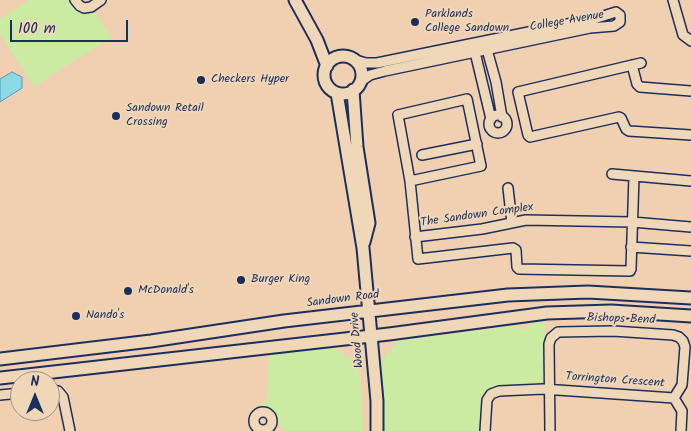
<!DOCTYPE html>
<html>
<head>
<meta charset="utf-8">
<style>
  body { margin:0 }
  #map { position:relative; width:691px; height:431px; overflow:hidden; background:#f1d0b2; font-family:Kalam,sans-serif }
  canvas { display:block }
  .north { position:absolute; left:10px; top:371px; width:50px; height:50px; box-sizing:border-box; background:#efd7b7; border:1px solid #9a9493; border-radius:50%; rotate:0deg; font-size:14px; font-weight:700; line-height:20px; text-align:center; color:#1b2f5e }
  .north::after { content:''; display:block; margin:auto; width:18px; height:22px; background:#1b2f5e; clip-path:polygon(50% 0,100% 100%,50% 72%,0 100%) }
  .scale { position:absolute; left:10px; top:20px; width:118px; height:22px; box-sizing:border-box; border:2px solid #1b2f5e; border-top:0; padding-left:6px; font-size:15px; line-height:18px; white-space:nowrap; color:#1b2f5e; -webkit-text-stroke:4px #efd7b7; paint-order:stroke }
</style>
</head>
<body>
<div id="map">
<canvas width="691" height="431"></canvas>
<div class="north">N</div>
<div class="scale">100 m</div>
</div>
<script>
const ctx = document.querySelector('canvas').getContext('2d');
ctx.lineJoin = 'round';
function fillPath(path, color) {
  ctx.fillStyle = color;
  ctx.fill(path, 'evenodd');
}
function toPath(rows) {
  const path = new Path2D();
  for (const r of rows) {
    if (r.length === 3) {
      path.moveTo(r[0] + r[2], r[1]);
      path.arc(r[0], r[1], r[2], 0, 2 * Math.PI);
      continue;
    }
    path.moveTo(r[0], r[1]);
    for (let i = 2; i < r.length; i += 2) path.lineTo(r[i], r[i + 1]);
  }
  return path;
}
function stroke(path, color, width, dash) {
  ctx.strokeStyle = color;
  ctx.lineWidth = width;
  ctx.lineCap = dash ? 'butt' : 'round';
  ctx.setLineDash(dash || []);
  ctx.stroke(path);
}
function write(font, color, halo, rows, align = 'center') {
  ctx.font = font + ' Kalam,sans-serif';
  ctx.lineWidth = 4;
  ctx.setLineDash([]);
  ctx.textBaseline = 'middle';
  ctx.strokeStyle = halo;
  ctx.fillStyle = color;
  for (const [text, x, y, turn = 0] of rows) {
    ctx.save();
    ctx.translate(x, y);
    ctx.rotate((+turn || 0) * Math.PI / 180);
    ctx.textAlign = isNaN(turn) ? turn : align;
    if (halo) ctx.strokeText(text, 0, 0);
    ctx.fillText(text, 0, 0);
    ctx.restore();
  }
}
fillPath(toPath([
  [29,0,67,0,78,12,85,14,94,12,111,37,34,87,0,34,0,19],
  [545,322,546,372,544,379,536,385,494,388,488,391,484,397,481,431,381,431,384,395,381,359,386,358,386,353,392,352,391,346,397,346,396,341,519,325,518,329,527,329,531,323],
  [336,347,337,351,343,351,344,357,351,356,352,362,358,361,362,400,363,431,285,431,275,420,271,413,265,409,257,410,255,408,267,401,268,355]
]), '#cbeaa2');
const water = toPath([
  [12,72,22,77,22,88,0,102,0,79,12,72]
]);
fillPath(water, '#8bdae7');
stroke(water, '#5e96b0', 1);
const street = toPath([
  [75,0,80,6,84,8,91,7,101,0],
  [673,0,683,35,691,41],
  [486,46,496,82,502,117],
  [474,48,491,119],
  [352,59,366,63,377,63,597,18,616,12,620,15,620,22,614,26,590,28,385,71,370,75,360,82],
  [641,63,518,92,528,135,530,137,619,117,621,118,626,129,629,131,691,135],
  [632,65,637,84,640,87,691,91],
  [498,124,9],
  [422,155,477,144],
  [612,174,691,181],
  [410,181,481,166,467,99,398,115,410,181,418,259,513,248,516,250,517,267,519,269,630,271,631,269,634,176],
  [508,188,512,223],
  [415,237,482,229,526,220,632,222,691,227],
  [631,247,691,251],
  [50,390,58,391,63,397,70,431],
  [0,395,20,393],
  [263,421,9],
  [485,431,487,400,491,394,499,391,543,389,674,398,682,411,681,431],
  [550,431,549,344,551,338,558,332,613,331,673,335,679,337,683,341,685,347,682,385,674,398]
]);
const secondary = toPath([
  [295,0,317,40,327,66],
  [343,75,19],
  [353,90,357,147,369,223,364,242],
  [337,93,363,248,377,401,377,431],
  [0,359,151,341,284,321,508,295,588,292,691,298],
  [0,378,389,334,547,313,611,311,691,316]
]);
stroke(street, '#1b2f5e', 12);
stroke(secondary, '#1b2f5e', 15);
stroke(street, '#efd7b7', 9);
stroke(secondary, '#efd7b7', 11);
for (const [x, y, r, color] of [
  [415,22,5,"#1b2f5e"],
  [201,80,5,"#1b2f5e"],
  [116,116,5,"#1b2f5e"],
  [241,280,5,"#1b2f5e"],
  [128,291,5,"#1b2f5e"],
  [76,316,5,"#1b2f5e"]
]) {
  const dot = new Path2D();
  dot.arc(x, y, r, 0, 2 * Math.PI);
  ctx.fillStyle = color;
  ctx.fill(dot);
  stroke(dot, '#efd7b7', 2);
}
write('12px', '#1b2f5e', '#efd7b7', [
  ["Parklands",425,15],
  ["College Sandown",425,29],
  ["Checkers Hyper",211,80],
  ["Sandown Retail",126,109],
  ["Crossing",126,123],
  ["Burger King",251,280],
  ["McDonald's",138,291],
  ["Nando's",86,316]
], 'left');
write('12px', '#1b2f5e', '#efd7b7', [
  ["College Avenue",567,22,-10],
  ["The Sandown Complex",477,216,-8],
  ["Sandown Road",343,300,-7],
  ["Bishops Bend",621,320,2],
  ["Wood Drive",358,340,-95],
  ["Torrington Crescent",615,381,4]
]);
</script>
</body>
</html>
